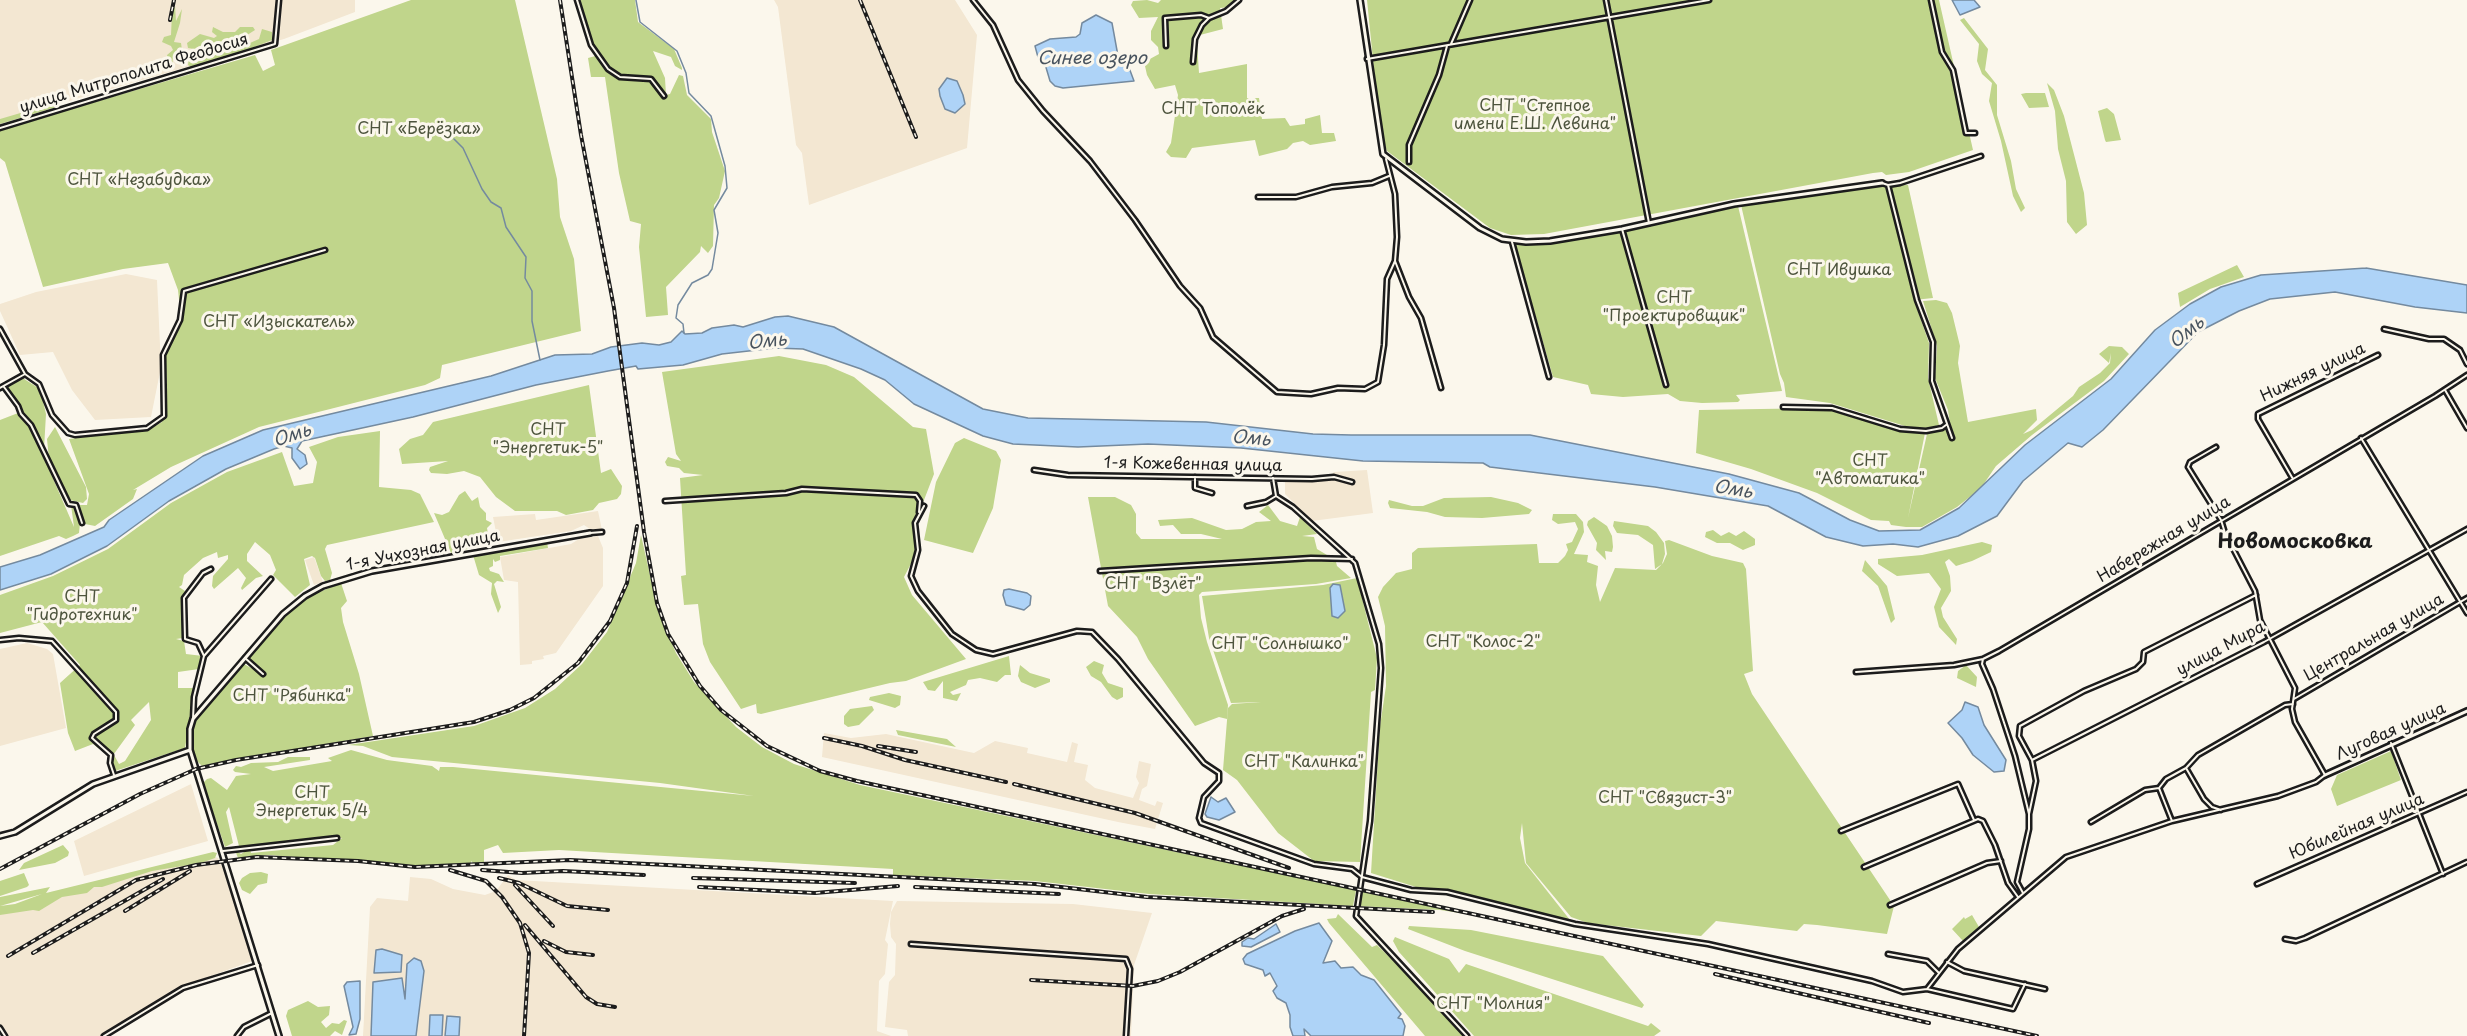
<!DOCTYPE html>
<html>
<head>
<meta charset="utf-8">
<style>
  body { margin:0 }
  canvas { display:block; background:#fbf7ec }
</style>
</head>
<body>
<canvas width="2467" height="1036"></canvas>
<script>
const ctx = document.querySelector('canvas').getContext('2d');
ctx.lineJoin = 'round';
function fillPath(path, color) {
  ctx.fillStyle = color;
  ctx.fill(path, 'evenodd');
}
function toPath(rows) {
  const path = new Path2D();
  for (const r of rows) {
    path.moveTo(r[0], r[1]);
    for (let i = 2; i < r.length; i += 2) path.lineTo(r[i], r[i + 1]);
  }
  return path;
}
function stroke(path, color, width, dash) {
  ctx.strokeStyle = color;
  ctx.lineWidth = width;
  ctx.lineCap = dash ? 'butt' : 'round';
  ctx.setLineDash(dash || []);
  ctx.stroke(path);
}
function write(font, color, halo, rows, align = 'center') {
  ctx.font = font + ' "Playpen Sans",sans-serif';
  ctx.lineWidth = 6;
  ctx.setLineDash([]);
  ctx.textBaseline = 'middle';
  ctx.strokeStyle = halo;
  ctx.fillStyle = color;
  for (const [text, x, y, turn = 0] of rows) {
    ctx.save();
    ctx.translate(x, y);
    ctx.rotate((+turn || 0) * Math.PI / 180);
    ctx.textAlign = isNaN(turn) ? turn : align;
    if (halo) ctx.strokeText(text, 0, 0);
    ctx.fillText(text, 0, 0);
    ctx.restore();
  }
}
fillPath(toPath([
  [0,0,355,0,355,12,284,39,0,121],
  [774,0,955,0,977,35,967,148,809,205,802,153,796,145,778,7],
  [126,274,157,280,161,367,151,417,95,420,72,390,53,352,20,355,0,311,0,304,36,292],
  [1367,470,1373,513,1312,521,1285,494,1285,480,1327,479,1334,472],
  [598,511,602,530,599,531,593,531,584,525,571,531,498,542,493,517,535,514,536,520],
  [598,536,603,548,603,586,556,653,543,656,544,659,532,661,532,664,520,665,518,582,504,580,500,557,571,544,579,539],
  [314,557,323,582,314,585,305,560],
  [27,643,47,649,53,654,66,728,0,746,0,649],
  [824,733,851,738,886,734,974,753,995,741,1028,748,1027,753,1067,762,1072,742,1078,744,1074,762,1088,765,1085,780,1095,788,1133,798,1139,783,1136,777,1139,761,1151,764,1147,786,1142,789,1139,800,1155,806,1157,801,1163,803,1155,829,1118,822,822,757],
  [191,784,208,841,84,876,74,841],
  [210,855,218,858,229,883,252,961,181,987,101,1036,7,1036,0,1025,0,913,36,901],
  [508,875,516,880,893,901,885,940,888,944,885,974,879,981,877,1031,891,1036,363,1036,370,907,377,898,408,901,410,877,431,879,453,889,485,895,496,891],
  [897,901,1073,904,1152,913,1134,965,1131,1036,908,1036,907,1030,885,1027,889,982,895,975,896,944,891,937,890,924,891,912]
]), '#f3e7d2');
fillPath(toPath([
  [411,0,515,0,557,179,560,217,574,259,581,331,442,365,440,378,425,385,259,427,171,467,133,490,137,489,133,499,95,526,80,523,79,533,73,536,66,539,59,536,0,556,0,420,18,413,32,430,74,527,71,505,87,505,89,494,69,439,152,428,162,422,167,385,165,353,176,335,181,318,178,290,168,263,123,269,43,287,5,162,0,158,0,130,255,55,263,71,275,65,271,50],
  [578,0,635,0,638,22,674,49,682,68,682,70,675,66,671,57,653,51,665,78,666,95,670,94,679,75,683,76,687,95,711,119,712,132,725,171,719,198,714,205,713,246,708,253,701,246,700,252,666,287,668,315,646,317,639,247,641,224,630,221,619,173,605,77,591,77,588,58,599,55,587,30],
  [1147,0,1158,3,1161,0,1238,0,1230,7,1220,8,1223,29,1200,35,1197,43,1199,73,1247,64,1247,98,1259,98,1262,119,1285,118,1290,126,1305,124,1305,119,1320,115,1322,133,1334,133,1336,141,1310,145,1303,141,1293,143,1287,149,1259,156,1255,140,1192,148,1186,158,1171,157,1166,152,1171,143,1178,95,1175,85,1155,89,1147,75,1145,66,1148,60,1159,54,1158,47,1151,40,1151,31,1158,17,1139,18,1131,5,1133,1],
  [1367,0,1939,0,1973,150,1909,172,1886,175,1882,172,1873,173,1544,234,1511,235,1490,228,1387,151,1380,130],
  [175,6,176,21,182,9,180,23,174,42,181,43,182,50,173,55,172,68,156,73,155,69,169,64,167,55,173,50,171,46,162,42,164,37,171,35,172,13],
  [1964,18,1988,49,1985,70,1997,85,1997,115,2011,161,2016,189,2025,208,2021,212,2013,196,2001,141,1989,101,1992,83,1982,74,1977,61,1979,44,1960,20],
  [213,27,223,32,235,32,240,27,253,27,255,30,244,37,227,42,204,44,194,49,188,48,187,43,200,34,214,38,217,36,212,32],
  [262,29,272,32,272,40,237,54,191,67,188,65,189,58,205,48,250,43,259,39],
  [2047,83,2054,90,2064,116,2084,193,2087,225,2076,234,2067,222,2066,181,2058,149,2055,111],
  [2026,93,2045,93,2049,107,2029,108,2021,94],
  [58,102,60,106,0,124,0,119],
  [2107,108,2114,114,2121,140,2106,142,2105,140,2098,111],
  [1908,185,1933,298,1914,300,1929,343,1928,378,1939,425,1926,429,1905,426,1830,403,1786,397,1784,383,1780,374,1741,205,1875,186],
  [1738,206,1782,391,1736,395,1740,400,1738,402,1702,403,1680,401,1668,394,1623,397,1591,394,1588,385,1553,377,1515,244,1589,238],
  [2237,265,2244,277,2210,289,2180,307,2178,293],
  [1936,300,1947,303,1952,313,1960,346,1958,363,1968,422,2036,409,2037,420,2023,434,2032,430,2073,396,2079,387,2100,373,2110,363,2111,353,2109,363,2099,354,2109,346,2122,347,2129,354,2104,381,2032,435,1996,466,1981,488,1957,507,1922,527,1906,527,1891,525,1889,521,1871,520,1817,493,1751,469,1696,453,1699,410,1822,408,1902,432,1925,433,1908,518,1927,434,1944,430,1950,424,1948,410,1935,378,1937,346,1923,301],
  [779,356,826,365,854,377,913,427,926,429,934,474,924,500,915,516,915,556,904,577,912,595,966,659,906,681,890,683,761,714,757,713,756,704,741,709,710,662,703,644,698,604,684,605,681,576,686,575,680,478,703,475,684,473,679,468,667,466,665,462,668,457,681,461,676,454,662,372],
  [21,377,40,389,46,414,44,449,32,424,23,415,21,407,5,387],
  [589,385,601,473,611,469,622,486,621,494,617,499,599,503,593,510,566,515,557,511,515,511,496,497,480,477,464,471,447,474,431,473,429,470,430,467,448,461,402,464,399,449,410,439,423,435,433,422],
  [55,427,86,487,87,499,83,503,70,500,49,459,47,439],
  [380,431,379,487,411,490,420,494,434,522,327,545,325,549,332,573,330,580,325,581,321,576,315,558,312,556,304,559,310,585,295,597,273,575,276,570,270,555,255,542,247,554,247,561,263,576,256,578,242,590,241,588,246,578,238,568,214,589,212,586,213,576,228,559,228,555,218,558,217,552,203,558,184,575,182,585,179,587,185,591,182,599,183,638,176,639,184,641,186,654,203,656,199,669,178,672,178,688,195,688,185,748,115,771,112,765,114,755,119,764,125,761,151,720,149,702,131,720,135,725,111,758,93,744,75,751,68,733,60,683,80,665,42,622,0,633,0,595,53,576,108,549,171,503,227,472,282,452,294,486,313,483,317,462,309,447,338,437],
  [964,438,996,451,1001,460,993,508,973,553,924,540,936,482,955,443],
  [465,491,472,501,478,497,480,507,486,513,486,520,492,523,487,528,489,540,501,541,451,553,434,513,442,515,449,512,459,495],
  [1088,497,1115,497,1131,505,1136,514,1136,533,1141,539,1222,539,1201,534,1181,534,1173,525,1160,526,1158,520,1192,518,1226,530,1242,529,1256,522,1271,521,1259,512,1268,505,1280,521,1297,526,1300,517,1317,534,1302,536,1314,537,1317,549,1327,555,1329,561,1336,562,1337,566,1351,578,1316,584,1202,592,1199,595,1201,618,1207,642,1228,705,1227,719,1219,717,1195,726,1148,659,1137,637,1108,606],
  [1491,497,1518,503,1532,510,1529,514,1482,518,1445,517,1427,512,1390,508,1388,503,1389,500,1412,506,1423,506,1444,498],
  [1553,514,1576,514,1583,522,1584,532,1574,554,1588,555,1587,562,1598,566,1596,585,1600,602,1615,568,1656,570,1663,563,1667,554,1665,541,1669,540,1712,556,1743,563,1746,569,1753,671,1744,674,1752,694,1894,906,1887,934,1817,925,1804,924,1797,931,1716,921,1701,936,1588,923,1571,917,1526,863,1522,823,1520,838,1525,863,1570,920,1473,896,1416,887,1371,873,1380,726,1386,686,1385,626,1378,597,1383,587,1396,573,1412,569,1412,553,1418,548,1537,544,1539,563,1558,563,1565,556,1568,550,1566,544,1572,542,1578,529,1575,522,1558,524,1552,520],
  [1594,517,1607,526,1612,536,1613,547,1612,552,1605,551,1606,560,1596,550,1597,543,1587,525,1588,521],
  [1614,521,1648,526,1656,532,1664,543,1665,554,1662,564,1655,569,1653,545,1638,535,1617,533,1613,526],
  [1713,530,1721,536,1729,532,1736,536,1744,531,1755,539,1755,545,1743,550,1730,543,1717,543,1705,537,1706,532],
  [641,535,658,611,676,653,694,682,736,727,762,747,794,764,860,785,1356,890,1353,906,1149,894,1035,881,893,875,893,869,559,850,503,853,498,845,484,850,484,863,474,864,471,861,471,864,454,865,413,866,269,855,238,858,235,850,241,854,249,849,240,850,229,807,226,812,233,843,225,847,203,783,207,779,211,778,227,790,236,776,251,774,235,772,233,770,236,766,241,767,251,763,278,762,288,757,310,757,310,760,264,767,273,771,332,761,328,758,351,750,387,760,432,766,439,771,440,767,453,767,754,796,660,783,392,757,363,746,348,745,474,726,525,708,555,689,582,664,607,632,636,563],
  [342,838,333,845,251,853,250,849],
  [547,542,548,548,500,556,500,560,495,562,493,559,493,566,489,568,490,571,499,574,504,582,497,581,494,584,501,607,498,613,491,594,492,583,479,575,473,555],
  [1982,542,1992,545,1991,552,1972,561,1956,566,1949,559,1945,562,1950,576,1951,591,1941,608,1943,617,1957,639,1956,645,1939,627,1934,607,1941,589,1929,573,1897,576,1878,564,1878,559,1922,555],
  [1865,560,1887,586,1895,619,1891,623,1878,586,1862,571],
  [1357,578,1377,658,1375,690,1371,692,1360,862,1314,861,1278,833,1237,780,1223,770,1228,708,1232,704,1261,702,1231,703,1209,638,1202,596,1323,585],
  [341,583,347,601,341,608,343,622,359,674,373,736,202,766,195,759,191,745,193,723,244,664,253,669,256,665,248,659,289,612,310,596],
  [1009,656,1011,675,1005,675,997,682,980,678,968,680,966,685,950,692,953,695,961,693,957,701,943,698,943,681,935,691,928,690,923,682],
  [1094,661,1104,665,1102,673,1108,683,1123,688,1123,697,1117,700,1112,697,1101,682,1091,676,1086,667],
  [1020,665,1030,673,1050,679,1050,682,1035,688,1021,682,1018,676],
  [1966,665,1977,677,1976,687,1957,678,1958,671],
  [889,693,901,696,900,705,895,708,869,700,870,697],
  [872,706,874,710,859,725,848,727,844,724,844,716,850,709],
  [896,730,947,739,956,747,898,735],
  [2391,751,2401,780,2337,806,2331,789,2337,775],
  [63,845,69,852,68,856,55,863,19,870,24,863],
  [213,852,217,853,215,858,201,863,152,871,102,887,94,887,87,893,62,897,39,911,33,910,0,915,0,906,15,904,42,894,0,906,0,897,50,887,46,893],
  [261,872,268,874,267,883,258,885,250,894,242,890,239,883,242,878,250,873],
  [24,873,29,885,27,887,0,896,0,881],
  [1360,891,1405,901,1479,916,1440,910,1357,906],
  [1338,914,1372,947,1377,945,1422,989,1465,1036,1425,1036,1329,923,1327,919,1336,918],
  [1972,915,1979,927,1963,941,1952,929,1964,917,1965,919],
  [1409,926,1471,930,1603,956,1644,1005,1642,1008,1465,951,1408,929],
  [1395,937,1449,959,1459,973,1466,964,1648,1026,1651,1023,1661,1031,1654,1036,1474,1036,1399,952,1393,941],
  [308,1001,318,1007,330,1006,329,1015,321,1022,326,1028,332,1023,339,1024,344,1020,347,1021,342,1035,335,1031,330,1036,292,1036,286,1016,288,1010]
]), '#c0d58b');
const water = toPath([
  [1952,0,1974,0,1980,7,1960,15,1952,0],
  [1096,15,1112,23,1118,56,1125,57,1134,81,1063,88,1055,86,1050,81,1045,64,1039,61,1035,46,1050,39,1076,37,1080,34,1082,23,1096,15],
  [947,78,957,81,963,95,965,104,955,113,945,109,940,96,939,89,947,78],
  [2366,268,2467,285,2467,313,2415,307,2335,292,2270,299,2239,311,2198,332,2103,430,2082,447,2068,443,2023,481,1997,516,1958,536,1918,547,1893,544,1863,546,1826,537,1768,506,1655,487,1490,467,1483,463,1363,461,1241,448,1148,444,1078,447,1013,444,983,436,914,404,885,380,861,369,803,349,775,348,722,354,683,365,638,369,636,366,608,371,536,385,413,417,302,441,297,449,305,455,307,464,300,469,292,458,292,448,284,446,274,449,226,469,169,501,107,546,51,574,0,590,0,567,40,555,104,527,109,520,203,456,263,430,491,376,555,355,592,354,611,347,642,343,659,345,671,342,682,331,685,334,702,333,712,328,734,325,743,327,775,317,788,316,834,327,983,409,1028,418,1206,422,1313,434,1351,435,1530,435,1729,474,1799,493,1850,520,1879,531,1920,530,1959,508,2025,445,2111,379,2155,330,2190,304,2221,287,2261,275,2366,268],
  [1333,584,1340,585,1345,611,1338,618,1332,616,1330,588,1333,584],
  [1009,589,1027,593,1031,596,1030,605,1024,610,1006,605,1003,595,1004,590,1009,589],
  [1965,702,1978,707,1984,725,2006,760,2004,771,1994,772,1973,755,1962,738,1948,723,1962,710,1965,702],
  [1211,797,1218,802,1226,798,1235,812,1219,820,1207,817,1205,814,1211,797],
  [1319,923,1332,941,1323,963,1335,961,1341,968,1353,967,1361,975,1374,980,1401,1014,1398,1018,1402,1019,1405,1026,1403,1036,1311,1036,1304,1029,1305,1036,1293,1036,1290,1027,1290,1015,1286,1003,1277,998,1273,991,1277,986,1270,973,1265,976,1263,970,1245,964,1243,959,1247,954,1295,931,1319,923],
  [1276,924,1280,932,1251,947,1242,946,1242,942,1248,938,1254,939,1276,924],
  [382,949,402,955,401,972,374,973,376,950,382,949],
  [414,958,421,961,424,971,416,1036,371,1036,373,982,402,978,405,999,407,964,414,958],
  [360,981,360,1019,356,1034,349,1035,353,1027,344,986,347,982,360,981],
  [430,1015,443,1015,442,1036,429,1036,430,1015],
  [447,1016,460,1017,459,1036,445,1036,447,1016]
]);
fillPath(water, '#aed3f7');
stroke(water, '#748a9f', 1.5);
stroke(toPath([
  [636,0,640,22,677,51,686,73,689,93,711,116,725,166,727,188,714,210,718,233,712,269,708,275,692,283,678,305,676,318,683,324,684,333],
  [454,139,463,148,482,189,491,202,501,208,506,227,526,257,525,278,532,291,532,321,540,360]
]), '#748a9f', 1.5);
const minor = toPath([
  [577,0,591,45,608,69,620,77,651,79,664,96],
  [973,0,993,25,1018,80,1043,111,1090,161,1135,220,1180,286,1200,308,1213,337,1277,392,1311,394,1338,388,1365,389,1378,382,1384,345,1387,279,1395,261,1397,237,1395,194,1386,159],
  [1606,0,1649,223],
  [1931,0,1942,52,1953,70,1966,133,1975,133],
  [1451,44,1470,0],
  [1166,46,1165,18,1201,15,1209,18],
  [1367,59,1709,0],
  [1193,62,1195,39,1202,25,1209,18,1226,11,1239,0],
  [0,128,275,44,279,0],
  [1409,162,1409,145,1439,75,1447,46],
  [1882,183,1888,185,1900,183,1981,156],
  [1888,185,1917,300,1933,342,1932,381,1952,438],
  [1258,197,1296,197,1332,187,1372,183,1389,176],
  [1622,229,1666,385],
  [1512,242,1549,377],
  [1395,261,1409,297,1421,318,1441,388],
  [0,329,25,374],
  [2384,329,2429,339,2444,339,2460,350,2467,364],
  [25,374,39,384,52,415,68,433,75,435,147,428,164,416,163,355,180,320,184,291,325,250],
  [4,387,18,406,21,414,31,425,69,504,76,505,82,523],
  [0,388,25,374],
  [2445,390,2467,428],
  [1783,407,1832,408,1900,429,1926,431,1942,428,1946,425],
  [2361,438,2467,613],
  [1034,470,1068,475,1312,479,1334,477,1352,482],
  [1195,477,1195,488,1212,493],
  [1273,478,1276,496,1293,507,1355,563,1379,644,1381,668,1370,821,1356,916,1467,1036],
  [2293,479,2258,419,2258,414,2378,355],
  [665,501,786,493,802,489,916,495,920,501,919,512],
  [924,506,915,523,918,550,911,576,918,591,952,634,976,650,993,654,1077,631,1092,632,1118,659,1204,763,1219,773,1219,781,1204,797,1199,818,1201,823,1314,864,1352,869,1362,877,1411,890,1447,892,1575,924,1708,944,1872,981,1903,992,1927,989,1958,949,2066,857,2172,821,2278,796,2316,782,2325,775,2295,722,2292,709,2295,688,2260,620,2255,591,2225,533,2221,520,2188,467,2190,462,2216,447],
  [1247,506,1266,502,1276,496],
  [590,533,602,532],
  [1100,571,1311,558,1352,559],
  [0,640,19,638,52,641,116,712,116,720,94,734,92,738,111,755,110,763,114,775],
  [204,656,198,643,185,639,184,598,203,573,211,569],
  [245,658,263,674],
  [1983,659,1982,664,1993,689,2015,756,2029,814,2029,829,2017,882,2023,893],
  [1856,672,1954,665,1983,659,1999,651,2435,396,2467,375],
  [2294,699,2467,598],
  [193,719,194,697,204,656,271,579],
  [2391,743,2443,874],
  [2032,760,2019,736,2020,726,2084,691,2136,669,2143,662,2144,652,2256,595],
  [2186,768,2204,799,2212,807,2221,810],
  [2159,788,2172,821],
  [2029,814,2036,781,2032,760,2264,642,2467,529],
  [2091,822,2145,790,2159,788,2166,779,2186,768,2198,755,2285,705,2293,704],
  [1841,831,1958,784,1974,820],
  [223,851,337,838],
  [1864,867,1978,819,1983,821,1995,845,2008,883,2018,897],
  [2257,884,2467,792],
  [1890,905,1987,863,2001,861],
  [2285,939,2296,941,2305,938,2467,862],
  [911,944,1126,959,1130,969,1126,1036],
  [1888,954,1927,961,1939,973],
  [1947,962,1964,971,2045,989],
  [1927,989,2013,1009,2025,984],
  [0,1028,5,1036],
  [104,1036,183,988,258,965],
  [237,1036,244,1027,272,1013]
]);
const tertiary = toPath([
  [1360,0,1383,154,1480,228,1502,239,1526,242,1550,241,1622,229,1734,204,1882,183],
  [2325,775,2467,711],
  [0,836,15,832,93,784,190,750],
  [279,1036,190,750,190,729,193,719,283,614,305,596,323,586,372,571,590,533]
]);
stroke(minor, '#1c1c1c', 7);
stroke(tertiary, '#1c1c1c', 8);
stroke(minor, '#fbf7ec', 2);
stroke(tertiary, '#fbf7ec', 3);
const rail = toPath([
  [560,0,581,135,614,308,644,532,657,603,668,634,700,686,721,710,767,746,820,771,857,781,2037,1036],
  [860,0,916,137],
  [170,20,174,0],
  [824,738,862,746,905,760,1006,782],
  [878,746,916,752],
  [1014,784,1135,813,1289,868],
  [0,869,140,794,196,769,236,760,474,722,510,710,534,698,578,663,610,621,627,583,637,526],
  [450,870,486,881,502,897,520,923,529,953,524,1036],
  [482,870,522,873,563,871,644,875],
  [499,878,519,883,567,906,608,910],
  [693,878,855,883],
  [515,885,553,926],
  [699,887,815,893,898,886],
  [915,887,1059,894],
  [125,911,190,871],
  [525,925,586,997,597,1004,615,1007],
  [544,941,566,952,593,955],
  [33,953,163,879],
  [8,956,136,880,196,865,257,857,358,861,415,867,570,860,1035,884,1147,897,1433,912],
  [1715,974,1929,1023],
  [1031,980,1133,986,1158,981,1180,972,1282,916,1304,909]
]);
stroke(rail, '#1c1c1c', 4);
stroke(rail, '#fbf7ec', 1.5, [4.5]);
write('16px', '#1c1c1c', '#fbf7ec', [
  ["улица Митрополита Феодосия",134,74,-17],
  ["Нижняя улица",2313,373,-26],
  ["1-я Кожевенная улица",1193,465,1],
  ["Набережная улица",2164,540,-31],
  ["1-я Учхозная улица",423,551,-11],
  ["Центральная улица",2374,638,-30],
  ["улица Мира",2221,649,-28],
  ["Луговая улица",2391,732,-24],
  ["Юбилейная улица",2357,827,-23]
]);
write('16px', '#4d543d', '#fbf7ec', [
  ["СНТ \"Степное",1535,107],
  ["имени Е.Ш. Левина\"",1535,125],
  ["СНТ Тополёк",1213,110],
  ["СНТ «Берёзка»",419,130],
  ["СНТ «Незабудка»",139,181],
  ["СНТ Ивушка",1839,271],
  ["СНТ",1674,299],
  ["\"Проектировщик\"",1674,317],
  ["СНТ «Изыскатель»",279,323],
  ["СНТ",548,431],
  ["\"Энергетик-5\"",548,449],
  ["СНТ",1870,462],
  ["\"Автоматика\"",1870,480],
  ["СНТ \"Взлёт\"",1153,585],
  ["СНТ",82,598],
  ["\"Гидротехник\"",82,616],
  ["СНТ \"Колос-2\"",1483,643],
  ["СНТ \"Солнышко\"",1280,645],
  ["СНТ \"Рябинка\"",292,697],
  ["СНТ \"Калинка\"",1304,763],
  ["СНТ",312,794],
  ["Энергетик 5/4",312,812],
  ["СНТ \"Связист-3\"",1665,799],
  ["СНТ \"Молния\"",1493,1005]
]);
write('italic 18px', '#48535e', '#fbf7ec', [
  ["Синее озеро",1092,59],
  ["Омь",2187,333,-39],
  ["Омь",767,342,-6],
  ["Омь",292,436,-18],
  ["Омь",1251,439,5],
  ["Омь",1733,490,9]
]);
write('bold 20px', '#1c1c1c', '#fbf7ec', [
  ["Новомосковка",2295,542]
]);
</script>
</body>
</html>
